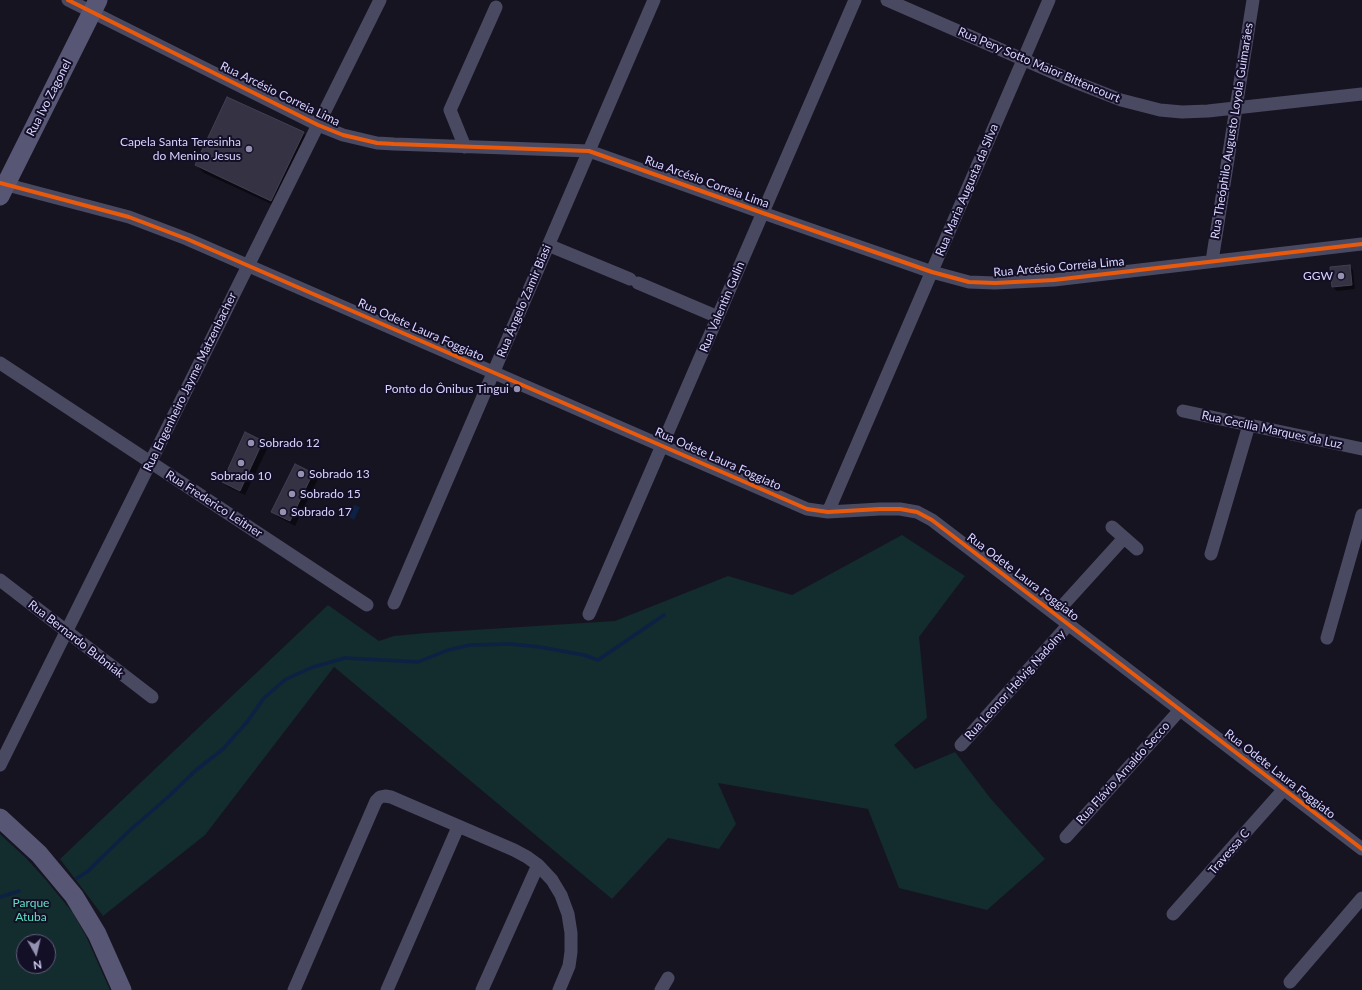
<!DOCTYPE html>
<html>
<head>
<meta charset="utf-8">
<style>
  body { margin:0 }
  #map { position:relative; width:1362px; height:990px; overflow:hidden; background:#161421; font-family:Lato,sans-serif }
  canvas { display:block }
  .north { position:absolute; left:16px; top:934px; width:40px; height:40px; box-sizing:border-box; background:#130f26; border:1px solid #625e7d; border-radius:50%; rotate:172deg; font-size:11px; font-weight:700; line-height:16px; text-align:center; color:#d9d4ff }
  .north::after { content:''; display:block; margin:auto; width:14px; height:18px; background:#9591b1; clip-path:polygon(50% 0,100% 100%,50% 72%,0 100%) }
</style>
</head>
<body>
<div id="map">
<canvas width="1362" height="990"></canvas>
<div class="north">N</div>
</div>
<script>
const ctx = document.querySelector('canvas').getContext('2d');
ctx.lineJoin = 'round';
function fillPath(path, color) {
  ctx.fillStyle = color;
  ctx.fill(path, 'evenodd');
}
function toPath(rows) {
  const path = new Path2D();
  for (const r of rows) {
    path.moveTo(r[0], r[1]);
    for (let i = 2; i < r.length; i += 2) path.lineTo(r[i], r[i + 1]);
  }
  return path;
}
function stroke(path, color, width, dash) {
  ctx.strokeStyle = color;
  ctx.lineWidth = width;
  ctx.lineCap = dash ? 'butt' : 'round';
  ctx.setLineDash(dash || []);
  ctx.stroke(path);
}
function write(font, color, halo, rows, align = 'center') {
  ctx.font = font + ' Lato,sans-serif';
  ctx.lineWidth = 4;
  ctx.setLineDash([]);
  ctx.textBaseline = 'middle';
  ctx.strokeStyle = halo;
  ctx.fillStyle = color;
  for (const [text, x, y, turn = 0] of rows) {
    ctx.save();
    ctx.translate(x, y);
    ctx.rotate((+turn || 0) * Math.PI / 180);
    ctx.textAlign = isNaN(turn) ? turn : align;
    if (halo) ctx.strokeText(text, 0, 0);
    ctx.fillText(text, 0, 0);
    ctx.restore();
  }
}
fillPath(toPath([
  [902,535,965,576,919,637,927,718,894,745,915,769,955,752,991,799,1045,859,987,910,899,888,868,809,718,783,736,824,719,849,668,838,612,899,333,666,334,667,205,835,103,916,60,859,328,605,379,641,394,636,426,633,615,621,728,576,792,595],
  [0,834,26,858,46,880,73,913,86,936,110,990,0,990],
  [24,942,48,942,48,966,24,966]
]), '#132c2d');
fillPath(toPath([
  [354,505,360,507,354,520,349,517]
]), '#0d2144');
fillPath(toPath([
  [303,133,311,141,280,208,204,173,196,165],
  [1349,266,1353,270,1355,289,1337,291,1333,287],
  [245,433,263,442,268,447,245,495,228,487,223,482],
  [312,474,318,479,295,526,278,517,273,512]
]), '#0007');
stroke(toPath([
  [77,878,87,872,129,831,168,797,195,771,223,749,247,722,264,698,286,679,313,667,345,658,418,662,448,650,470,645,511,644,540,647,584,655,598,660,664,615],
  [0,897,19,891]
]), '#0d2144', 3.5);
const building = toPath([
  [227,97,304,132,271,201,195,165,227,97],
  [1350,265,1352,285,1332,287,1330,267,1350,265],
  [245,432,263,441,240,491,222,482,245,432],
  [295,464,313,473,290,521,271,512,295,464]
]);
fillPath(building, '#343243');
stroke(building, '#433f54', 1);
stroke(toPath([
  [68,0,318,125,343,135,377,143,394,144,589,151,763,213,932,272,969,282,995,283,1054,280,1362,244],
  [887,0,1075,82,1121,100,1160,110,1182,112,1208,111,1362,94],
  [465,147,450,110,496,7],
  [0,183,129,217,187,239,807,509,828,512,880,509,900,509,917,512,932,520,1362,849],
  [548,245,630,279],
  [1212,261,1253,0],
  [638,283,718,317],
  [0,363,367,605],
  [1183,411,1362,449],
  [828,512,1049,0],
  [1112,527,1137,549],
  [1211,554,1249,425],
  [0,580,152,697],
  [394,603,654,0],
  [589,614,855,0],
  [1055,614,1124,538],
  [1327,638,1362,515],
  [961,745,1069,624],
  [0,765,380,0],
  [1066,837,1180,710],
  [1173,914,1284,789],
  [1290,982,1362,898],
  [294,990,376,801,380,797,385,796,391,797,514,850,527,857,538,865,552,880,561,895,568,914,571,933,571,952,569,966,559,990],
  [387,990,458,827],
  [482,990,538,865],
  [661,990,668,978]
]), '#4a4962', 13);
stroke(toPath([
  [0,196,98,0],
  [0,818,39,854,74,896,97,934,122,990]
]), '#575674', 19);
stroke(toPath([
  [68,0,318,125,343,135,377,143,394,144,589,151,763,213,932,272,969,282,995,283,1054,280,1362,244],
  [0,183,129,217,187,239,807,509,828,512,880,509,900,509,917,512,932,520,1362,849]
]), '#e8590c', 4);
for (const [x, y, r, color] of [
  [249,149,4,"#9591b1"],
  [1341,276,4,"#9591b1"],
  [517,389,4,"#9591b1"],
  [251,443,4,"#9591b1"],
  [241,463,4,"#9591b1"],
  [301,474,4,"#9591b1"],
  [292,494,4,"#9591b1"],
  [283,512,4,"#9591b1"]
]) {
  const dot = new Path2D();
  dot.arc(x, y, r, 0, 2 * Math.PI);
  ctx.fillStyle = color;
  ctx.fill(dot);
  stroke(dot, '#130f26', 1.5);
}
write('12px', '#d9d4ff', '#130f26', [
  ["Rua Pery Sotto Maior Bittencourt",1039,65,23],
  ["Rua Arcésio Correia Lima",280,94,26],
  ["Rua Ivo Zagonel",49,98,-63],
  ["Rua Theóphilo Augusto Loyola Guimarães",1232,131,-81],
  ["Rua Arcésio Correia Lima",707,182,20],
  ["Rua Maria Augusta da Silva",967,190,-67],
  ["Rua Arcésio Correia Lima",1059,267,-5],
  ["Rua Ângelo Zamir Biasi",524,301,-67],
  ["Rua Valentin Gulin",722,307,-67],
  ["Rua Odete Laura Foggiato",421,330,24],
  ["Rua Engenheiro Jayme Matzenbacher",190,382,-64],
  ["Rua Cecília Marques da Luz",1272,430,12],
  ["Rua Odete Laura Foggiato",718,459,24],
  ["Rua Frederico Leitner",214,504,33],
  ["Rua Odete Laura Foggiato",1023,577,37],
  ["Rua Bernardo Bubniak",76,639,38],
  ["Rua Leonor Helvig Nadolny",1015,685,-48],
  ["Rua Flávio Arnaldo Secco",1123,773,-48],
  ["Rua Odete Laura Foggiato",1280,774,38],
  ["Travessa C",1229,852,-49]
]);
write('12px', '#d9d4ff', '#130f26', [
  ["Capela Santa Teresinha",241,142,"right"],
  ["do Menino Jesus",241,156,"right"],
  ["GGW",1333,276,"right"],
  ["Ponto do Ônibus Tingui",509,389,"right"],
  ["Sobrado 12",259,443],
  ["Sobrado 13",309,474],
  ["Sobrado 10",241,476,"center"],
  ["Sobrado 15",300,494],
  ["Sobrado 17",291,512]
], 'left');
write('12px', '#5fe0c0', '#130f26', [
  ["Parque",31,903],
  ["Atuba",31,917]
]);
</script>
</body>
</html>
